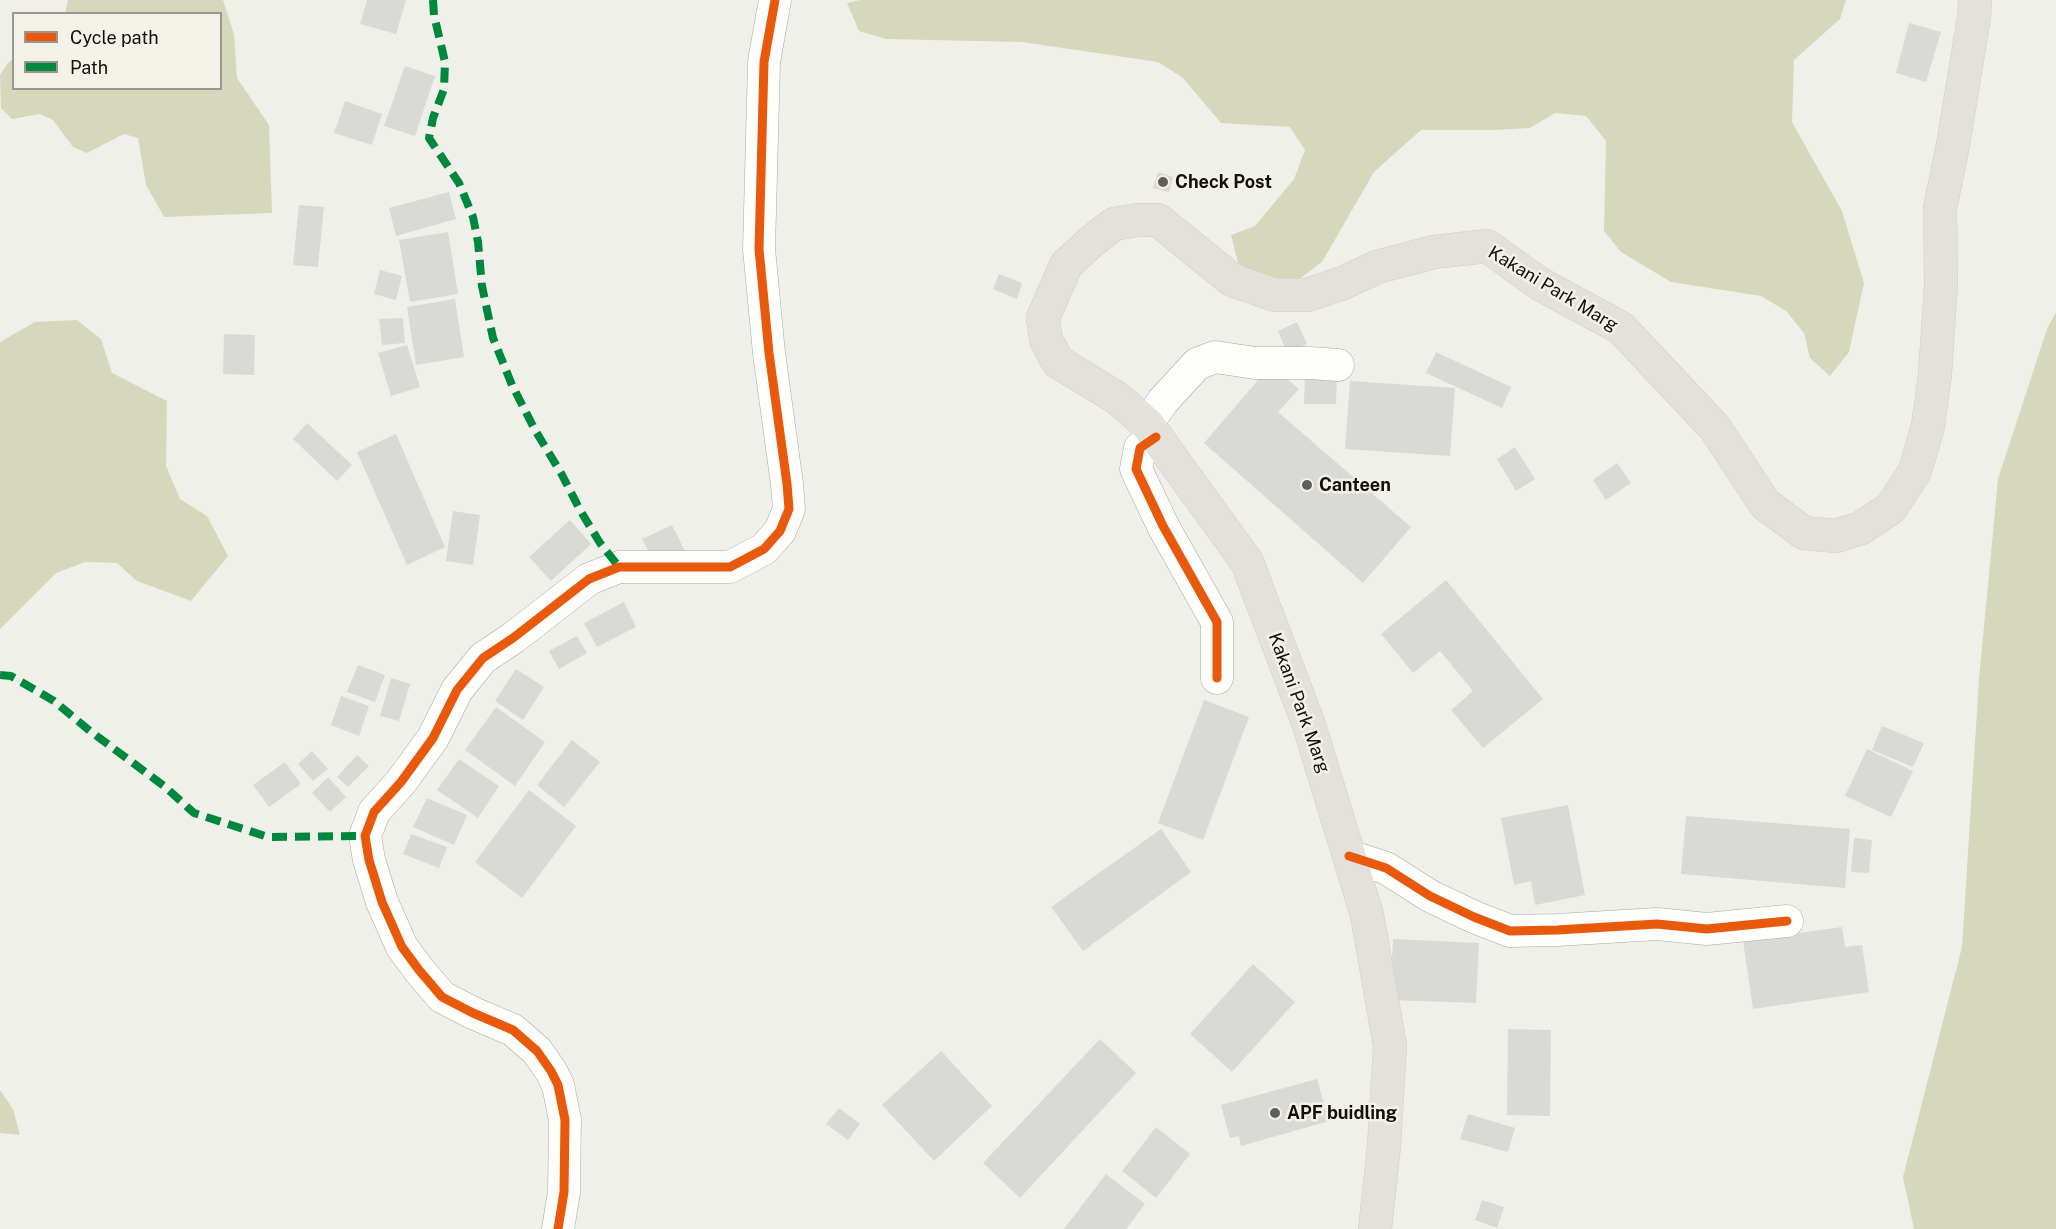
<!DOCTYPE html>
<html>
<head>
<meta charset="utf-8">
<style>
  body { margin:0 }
  #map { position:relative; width:2056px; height:1229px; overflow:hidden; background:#f0f0eb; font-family:"Public Sans",sans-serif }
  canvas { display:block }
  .legend { position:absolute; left:12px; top:12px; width:210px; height:78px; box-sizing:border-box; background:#f3f1e8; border:2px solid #999790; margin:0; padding:8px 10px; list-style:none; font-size:18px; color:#11100d }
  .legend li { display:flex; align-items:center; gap:12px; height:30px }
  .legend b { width:30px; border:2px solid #999790 }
</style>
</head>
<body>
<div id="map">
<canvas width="2056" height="1229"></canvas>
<ul class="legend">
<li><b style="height:8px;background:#e8590c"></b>Cycle path</li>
<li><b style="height:8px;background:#00873e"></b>Path</li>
</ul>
</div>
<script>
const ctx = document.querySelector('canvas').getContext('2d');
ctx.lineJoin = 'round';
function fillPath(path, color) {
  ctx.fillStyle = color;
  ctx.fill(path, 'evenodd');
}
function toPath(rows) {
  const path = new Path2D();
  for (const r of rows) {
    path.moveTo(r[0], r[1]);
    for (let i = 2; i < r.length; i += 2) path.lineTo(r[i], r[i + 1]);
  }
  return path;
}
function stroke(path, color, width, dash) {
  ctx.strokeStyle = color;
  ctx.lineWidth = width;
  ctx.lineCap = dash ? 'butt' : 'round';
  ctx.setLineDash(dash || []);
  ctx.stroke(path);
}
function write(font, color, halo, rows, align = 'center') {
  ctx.font = font + ' "Public Sans",sans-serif';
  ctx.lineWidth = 5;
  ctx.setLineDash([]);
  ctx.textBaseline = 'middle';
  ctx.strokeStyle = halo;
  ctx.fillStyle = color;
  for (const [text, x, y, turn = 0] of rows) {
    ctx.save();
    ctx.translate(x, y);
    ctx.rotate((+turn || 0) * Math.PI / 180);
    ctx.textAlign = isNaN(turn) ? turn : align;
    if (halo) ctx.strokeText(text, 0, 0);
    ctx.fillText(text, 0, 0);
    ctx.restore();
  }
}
fillPath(toPath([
  [68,0,223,0,234,34,237,78,269,125,272,213,164,217,146,185,138,138,124,134,87,153,73,147,53,120,40,114,12,119,1,108,0,75,7,64,13,59,14,88,220,88,220,14,65,13],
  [860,0,1846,0,1840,19,1794,60,1792,122,1842,211,1864,283,1849,352,1830,376,1810,358,1804,333,1786,311,1761,296,1671,282,1621,252,1604,231,1606,141,1586,116,1555,113,1530,128,1494,130,1421,130,1374,172,1322,262,1298,280,1263,278,1238,263,1231,235,1255,226,1294,179,1305,150,1290,127,1221,123,1183,78,1158,62,1022,42,886,39,859,31,847,3],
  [2056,312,2056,1229,1914,1229,1903,1177,1962,947,1979,679,1998,479,2047,329],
  [77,320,101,339,112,373,167,401,166,466,180,499,207,516,228,556,191,601,137,581,117,563,85,562,56,573,0,629,0,342,35,322],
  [0,1090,13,1109,20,1135,0,1133]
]), '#d6d8bb');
fillPath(toPath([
  [367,0,406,0,396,34,360,24],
  [1909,23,1941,32,1926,82,1896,73],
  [405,66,435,76,415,136,384,126],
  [345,101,382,114,372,145,334,133],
  [1158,172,1173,177,1169,192,1153,188],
  [449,192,456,219,396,236,389,208],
  [299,205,324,207,318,267,293,265],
  [448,232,458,294,410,302,399,240],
  [380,270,402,276,396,300,374,294],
  [999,274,1022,283,1017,299,993,289],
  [455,299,464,357,416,365,407,307],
  [403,318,405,343,382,345,379,319],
  [1297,322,1307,344,1287,353,1278,331],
  [224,334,255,335,254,375,223,374],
  [407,345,420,387,391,396,378,353],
  [1436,352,1511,387,1502,408,1426,373],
  [1271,365,1299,389,1278,412,1411,527,1363,583,1204,443],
  [1305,371,1337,371,1336,404,1304,404],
  [1350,381,1455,388,1450,456,1345,449],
  [307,423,352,465,337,481,293,439],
  [396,434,445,547,407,565,357,452],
  [1515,447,1535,479,1516,491,1497,459],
  [1617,463,1631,483,1606,500,1593,480],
  [453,511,480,515,473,565,446,561],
  [570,520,591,544,551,581,529,557],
  [672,525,685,551,656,565,642,539],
  [1446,580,1543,699,1483,748,1451,710,1473,691,1440,651,1413,673,1381,634],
  [624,602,636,627,597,647,584,623],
  [577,636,587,653,559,669,549,651],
  [358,665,385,675,375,702,347,692],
  [516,669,544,687,523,720,495,701],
  [391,678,410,684,399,721,380,716],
  [341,696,369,706,359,736,331,725],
  [1204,700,1249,717,1203,840,1158,823],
  [496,707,545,742,515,786,465,750],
  [1882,726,1924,743,1913,767,1872,750],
  [572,740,600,762,564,807,537,785],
  [1867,749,1913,771,1891,817,1845,796],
  [312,751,328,769,313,781,298,764],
  [357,755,369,766,348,787,337,777],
  [459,759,499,786,478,818,437,790],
  [285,762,301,784,269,807,253,785],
  [328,777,346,797,330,812,312,793],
  [529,790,576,826,522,898,475,862],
  [427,798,467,815,454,845,413,827],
  [1568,805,1585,895,1535,905,1531,881,1514,885,1501,818],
  [1686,816,1850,829,1845,888,1681,874],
  [1161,829,1191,872,1083,951,1051,907],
  [411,834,447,847,439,868,403,854],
  [1854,838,1872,840,1869,873,1851,872],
  [1842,927,1845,947,1862,945,1869,992,1753,1009,1743,941],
  [1393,939,1479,943,1476,1003,1390,1000],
  [1253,964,1295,1002,1232,1072,1190,1034],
  [1508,1029,1551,1030,1550,1116,1507,1115],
  [1100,1039,1136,1073,1020,1198,983,1163],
  [941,1051,992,1106,934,1161,882,1105],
  [1317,1079,1329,1121,1241,1146,1239,1136,1230,1138,1221,1105],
  [839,1108,860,1124,848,1140,826,1124],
  [1468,1114,1515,1128,1508,1152,1460,1139],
  [1156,1127,1190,1154,1156,1198,1122,1171],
  [1106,1174,1145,1204,1126,1229,1064,1229],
  [1482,1200,1504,1207,1497,1228,1475,1220]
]), '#d9d9d5');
const street = toPath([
  [1147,424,1163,401,1197,364,1215,357,1255,363,1310,363,1338,365],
  [1156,437,1140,448,1136,469,1163,526,1217,622,1217,678],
  [1349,856,1386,868,1430,896,1474,917,1510,931,1557,930,1657,924,1707,929,1787,921],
  [558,1229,564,1192,565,1120,558,1085,551,1071,537,1051,513,1030,473,1013,442,997,419,970,402,947,382,902,369,860,365,836,374,812,401,782,433,738,457,690,483,658,513,638,589,579,619,567,730,567,764,549,780,531,789,509,787,484,769,353,759,249,764,62,775,0]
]);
const primary = toPath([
  [1375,1229,1384,1146,1390,1046,1367,915,1309,725,1247,562,1147,424,1117,398,1058,362,1046,340,1043,318,1066,265,1092,241,1114,224,1138,220,1158,220,1232,280,1275,295,1307,295,1343,283,1377,267,1434,252,1487,246,1540,284,1621,328,1715,428,1765,504,1804,533,1836,536,1861,528,1891,508,1915,471,1928,426,1935,374,1941,284,1940,208,1953,145,1974,17,1975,0]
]);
stroke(street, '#a8a7a4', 33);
stroke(primary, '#cececc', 34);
stroke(street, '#fdfdfc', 32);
stroke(primary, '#e4e1db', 33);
stroke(toPath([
  [433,0,434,15,445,62,444,89,433,118,429,138,459,183,473,217,478,242,482,286,493,338,512,385,535,430,561,473,580,510,600,543,619,567],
  [0,675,11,676,54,701,90,731,164,786,194,813,268,837,365,836]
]), '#00873e', 8, [15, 8]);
stroke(toPath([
  [1156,437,1140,448,1136,469,1163,526,1217,622,1217,678],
  [1349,856,1386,868,1430,896,1474,917,1510,931,1557,930,1657,924,1707,929,1787,921],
  [558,1229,564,1192,565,1120,558,1085,551,1071,537,1051,513,1030,473,1013,442,997,419,970,402,947,382,902,369,860,365,836,374,812,401,782,433,738,457,690,483,658,513,638,589,579,619,567,730,567,764,549,780,531,789,509,787,484,769,353,759,249,764,62,775,0]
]), '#e8590c', 9);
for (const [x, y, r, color] of [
  [1163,182,6,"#5f5e5b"],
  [1307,485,6,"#5f5e5b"],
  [1275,1113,6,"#5f5e5b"]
]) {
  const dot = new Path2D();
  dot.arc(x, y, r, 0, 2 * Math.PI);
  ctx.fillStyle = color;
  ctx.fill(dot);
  stroke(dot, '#f3f1e8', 2);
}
write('bold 18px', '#11100d', '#f3f1e8', [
  ["Check Post",1175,182],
  ["Canteen",1319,485],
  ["APF buidling",1287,1113]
], 'left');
write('18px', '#11100d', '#f3f1e8', [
  ["Kakani Park Marg",1553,289,31],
  ["Kakani Park Marg",1299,703,70]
]);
</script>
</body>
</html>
